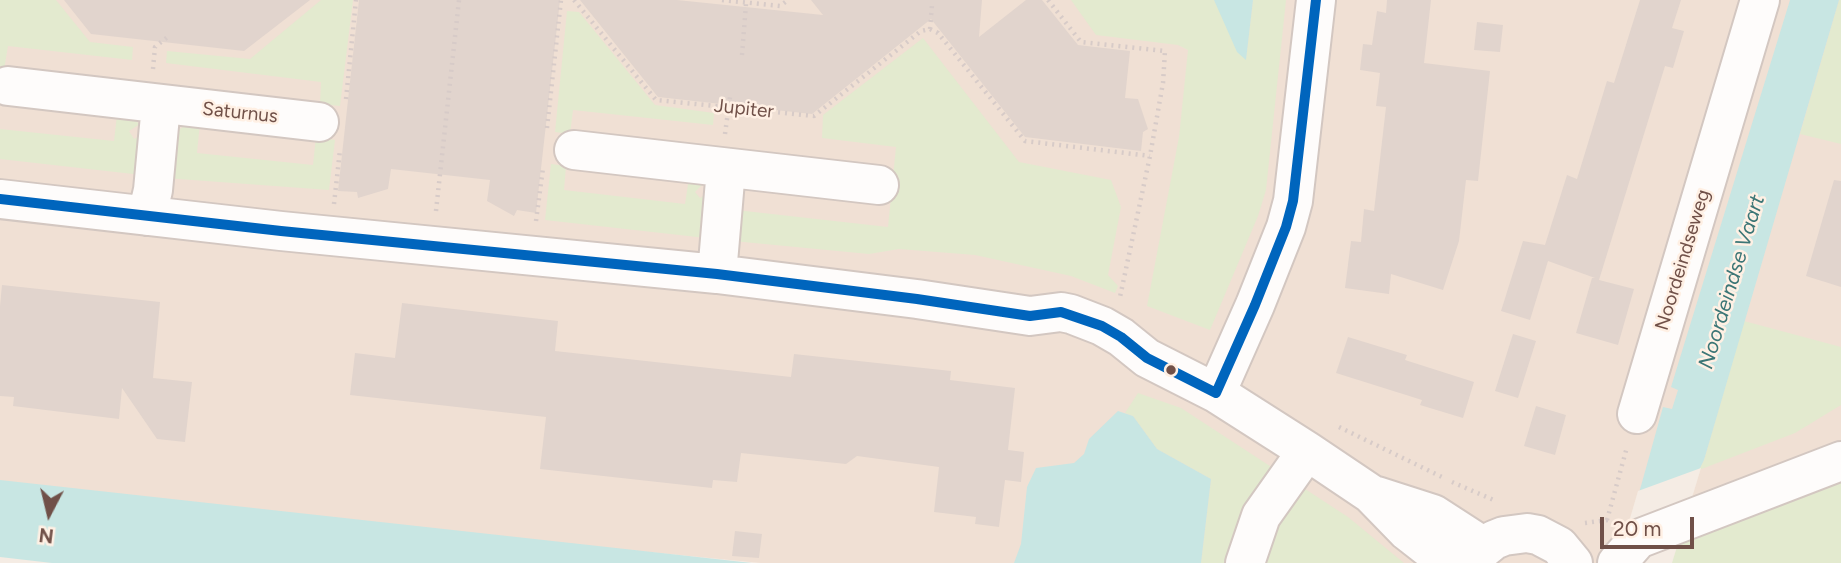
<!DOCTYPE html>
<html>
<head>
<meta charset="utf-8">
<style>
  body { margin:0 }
  #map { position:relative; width:1841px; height:563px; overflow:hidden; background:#f5ece4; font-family:Figtree,sans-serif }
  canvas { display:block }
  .north { position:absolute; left:14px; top:479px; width:70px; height:70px; -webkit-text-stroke:5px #fff0e4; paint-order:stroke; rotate:187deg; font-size:19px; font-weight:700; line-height:28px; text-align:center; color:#705048 }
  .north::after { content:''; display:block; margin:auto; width:24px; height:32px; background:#705048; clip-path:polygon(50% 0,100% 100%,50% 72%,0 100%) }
  .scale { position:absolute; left:1600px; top:517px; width:94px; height:32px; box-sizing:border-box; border:4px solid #705048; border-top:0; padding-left:9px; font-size:21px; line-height:24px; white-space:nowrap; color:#705048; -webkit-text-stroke:5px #fff0e4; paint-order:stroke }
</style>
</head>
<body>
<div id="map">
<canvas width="1841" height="563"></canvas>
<div class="north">N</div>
<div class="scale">20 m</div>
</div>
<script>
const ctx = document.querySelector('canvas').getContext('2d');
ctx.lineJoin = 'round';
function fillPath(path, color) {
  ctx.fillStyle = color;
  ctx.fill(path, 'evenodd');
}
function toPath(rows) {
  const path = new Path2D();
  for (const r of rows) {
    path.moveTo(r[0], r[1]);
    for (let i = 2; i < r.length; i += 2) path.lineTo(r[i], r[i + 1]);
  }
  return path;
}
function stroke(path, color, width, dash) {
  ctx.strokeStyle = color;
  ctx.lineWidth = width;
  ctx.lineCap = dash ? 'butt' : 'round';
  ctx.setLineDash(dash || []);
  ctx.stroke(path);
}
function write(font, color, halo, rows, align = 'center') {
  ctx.font = font + ' Figtree,sans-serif';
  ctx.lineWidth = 5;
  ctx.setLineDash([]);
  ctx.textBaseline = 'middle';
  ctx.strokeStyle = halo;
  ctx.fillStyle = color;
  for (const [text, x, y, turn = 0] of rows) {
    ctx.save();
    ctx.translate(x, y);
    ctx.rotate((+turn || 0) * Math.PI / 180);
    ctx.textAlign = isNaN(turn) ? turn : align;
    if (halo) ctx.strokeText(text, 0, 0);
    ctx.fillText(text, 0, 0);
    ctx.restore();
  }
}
fillPath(toPath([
  [0,0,1841,0,1841,563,761,563,0,489]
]), '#f0e0d4');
fillPath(toPath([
  [0,0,56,0,90,42,133,47,132,60,8,46,4,70,0,70],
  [321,0,353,0,340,106,320,104,321,82,166,63,167,51,250,59],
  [1071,0,1214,0,1246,59,1253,0,1286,0,1266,190,1258,216,1210,330,1147,306,1179,137,1188,50,1178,45,1096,35],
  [1839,0,1841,0,1841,144,1800,134],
  [567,11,579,12,655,105,714,113,713,125,573,110,570,134,555,132],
  [923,38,1019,162,1111,180,1121,207,1108,275,1118,286,1115,293,1071,276,975,255,899,249,869,254,733,241,736,210,888,227,896,147,822,138,823,115],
  [117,115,128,116,140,124,129,131,134,139,144,134,142,175,0,159,0,129,114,141],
  [190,122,200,123,197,153,313,165,316,137,335,140,329,190,165,178,173,134],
  [551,164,566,166,564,190,685,204,689,178,703,184,695,192,700,198,708,193,706,238,545,220],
  [1744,321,1841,347,1841,405,1795,433,1699,470,1704,460],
  [1138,393,1181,408,1348,517,1404,563,1201,563,1211,479,1157,449,1133,416,1125,413],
  [1841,476,1841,563,1642,563,1678,543]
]), '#e3eacf');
fillPath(toPath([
  [1214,0,1253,0,1246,60,1237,52],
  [1790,0,1839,0,1704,460,1699,470,1639,493,1663,407,1672,409,1678,390,1671,387],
  [1118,411,1133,416,1157,449,1211,479,1201,563,1014,563,1021,544,1027,487,1036,468,1074,463,1084,454,1089,439],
  [0,480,752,563,52,563,0,557]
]), '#c8e6e3');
fillPath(toPath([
  [1701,468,1672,563,1617,563,1638,491]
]), '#f5ece4');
fillPath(toPath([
  [64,0,310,0,244,51,91,34],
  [359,0,560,0,536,213,517,210,514,216,487,201,490,180,391,169,388,189,358,198,357,192,338,191],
  [580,0,677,0,823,15,811,0,982,0,979,37,1026,0,1042,0,1078,45,1130,51,1125,98,1138,99,1148,129,1143,132,1141,151,1025,137,931,19,812,114,658,97],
  [1387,0,1431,0,1424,63,1490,71,1478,181,1466,180,1459,241,1443,290,1391,274,1389,294,1345,288,1351,241,1361,242,1364,209,1374,211,1386,107,1376,106,1380,73,1360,70,1363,44,1372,45,1377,11,1386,13],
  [1640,0,1681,0,1672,28,1684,31,1673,68,1665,66,1599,280,1634,289,1618,345,1576,333,1592,278,1595,278,1548,261,1530,320,1501,311,1523,241,1545,245,1567,175,1577,179,1607,81,1614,83],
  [1477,22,1503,25,1500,52,1474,50],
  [1834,180,1841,181,1841,287,1806,276],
  [2,285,160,302,153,378,192,382,185,442,157,439,122,388,119,419,13,406,14,397,0,396,0,306],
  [402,303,558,321,555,351,791,377,794,354,951,371,950,380,1015,388,1008,450,1024,452,1021,482,1005,480,999,527,975,524,976,517,934,512,939,467,857,456,846,464,741,453,737,482,713,480,712,488,540,469,546,417,350,395,355,353,395,358],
  [1513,334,1536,341,1518,398,1495,391],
  [1348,337,1407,355,1405,360,1474,382,1463,418,1420,405,1422,400,1336,373],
  [1536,406,1566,415,1555,455,1524,446],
  [735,531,762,534,759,558,732,556]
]), '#e1d4cd');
const minor = toPath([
  [8,86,319,122],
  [574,150,879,185],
  [0,199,281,231,717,274,917,299,1030,316,1061,312,1071,314,1102,326,1121,337,1147,358,1216,393,1307,451,1371,494,1407,531,1448,563],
  [147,216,153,190,161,105],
  [717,274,726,169],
  [1216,393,1255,305,1286,227,1293,201,1316,0],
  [1637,414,1760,0],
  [1377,496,1433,514,1484,547],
  [1245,563,1261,516,1307,451],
  [1472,563,1478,553,1494,540,1504,536,1527,533,1538,535,1559,546,1573,563],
  [1617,563,1638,539,1841,461]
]);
stroke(minor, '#d3c7c1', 42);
stroke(toPath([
  [574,0,656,100,814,116,921,31,930,29,938,33,1025,141,1150,156],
  [722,0,780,6,788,0],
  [1048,0,1081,42,1165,51,1163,83,1150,156,1120,297],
  [930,29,932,5],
  [742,55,746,4],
  [153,69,155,47,170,35],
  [346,99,356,0],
  [547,128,561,0],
  [725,134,730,97],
  [334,204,340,150],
  [436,211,459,0],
  [536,221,543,168],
  [1339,427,1444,478],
  [1452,482,1496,501],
  [1607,520,1627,447],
  [1585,523,1608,520]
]), '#d7cbc8', 4.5, [2, 5]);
stroke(minor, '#fefcfb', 38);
stroke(toPath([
  [0,199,281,231,717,274,917,299,1030,316,1061,312,1102,326,1121,337,1147,358,1216,393],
  [1216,393,1255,305,1286,227,1293,201,1316,0]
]), '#0065bd', 10);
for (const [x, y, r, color] of [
  [1171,370,6,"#705048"]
]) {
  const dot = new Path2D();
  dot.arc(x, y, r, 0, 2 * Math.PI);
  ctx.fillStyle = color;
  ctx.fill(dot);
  stroke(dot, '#fff0e4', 2.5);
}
write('19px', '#705048', '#fff0e4', [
  ["Jupiter",744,109,6],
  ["Saturnus",240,113,6],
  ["Noordeindseweg",1683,260,-73]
]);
write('italic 21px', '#3c7676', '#fff0e4', [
  ["Noordeindse Vaart",1732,282,-73]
]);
</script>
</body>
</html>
